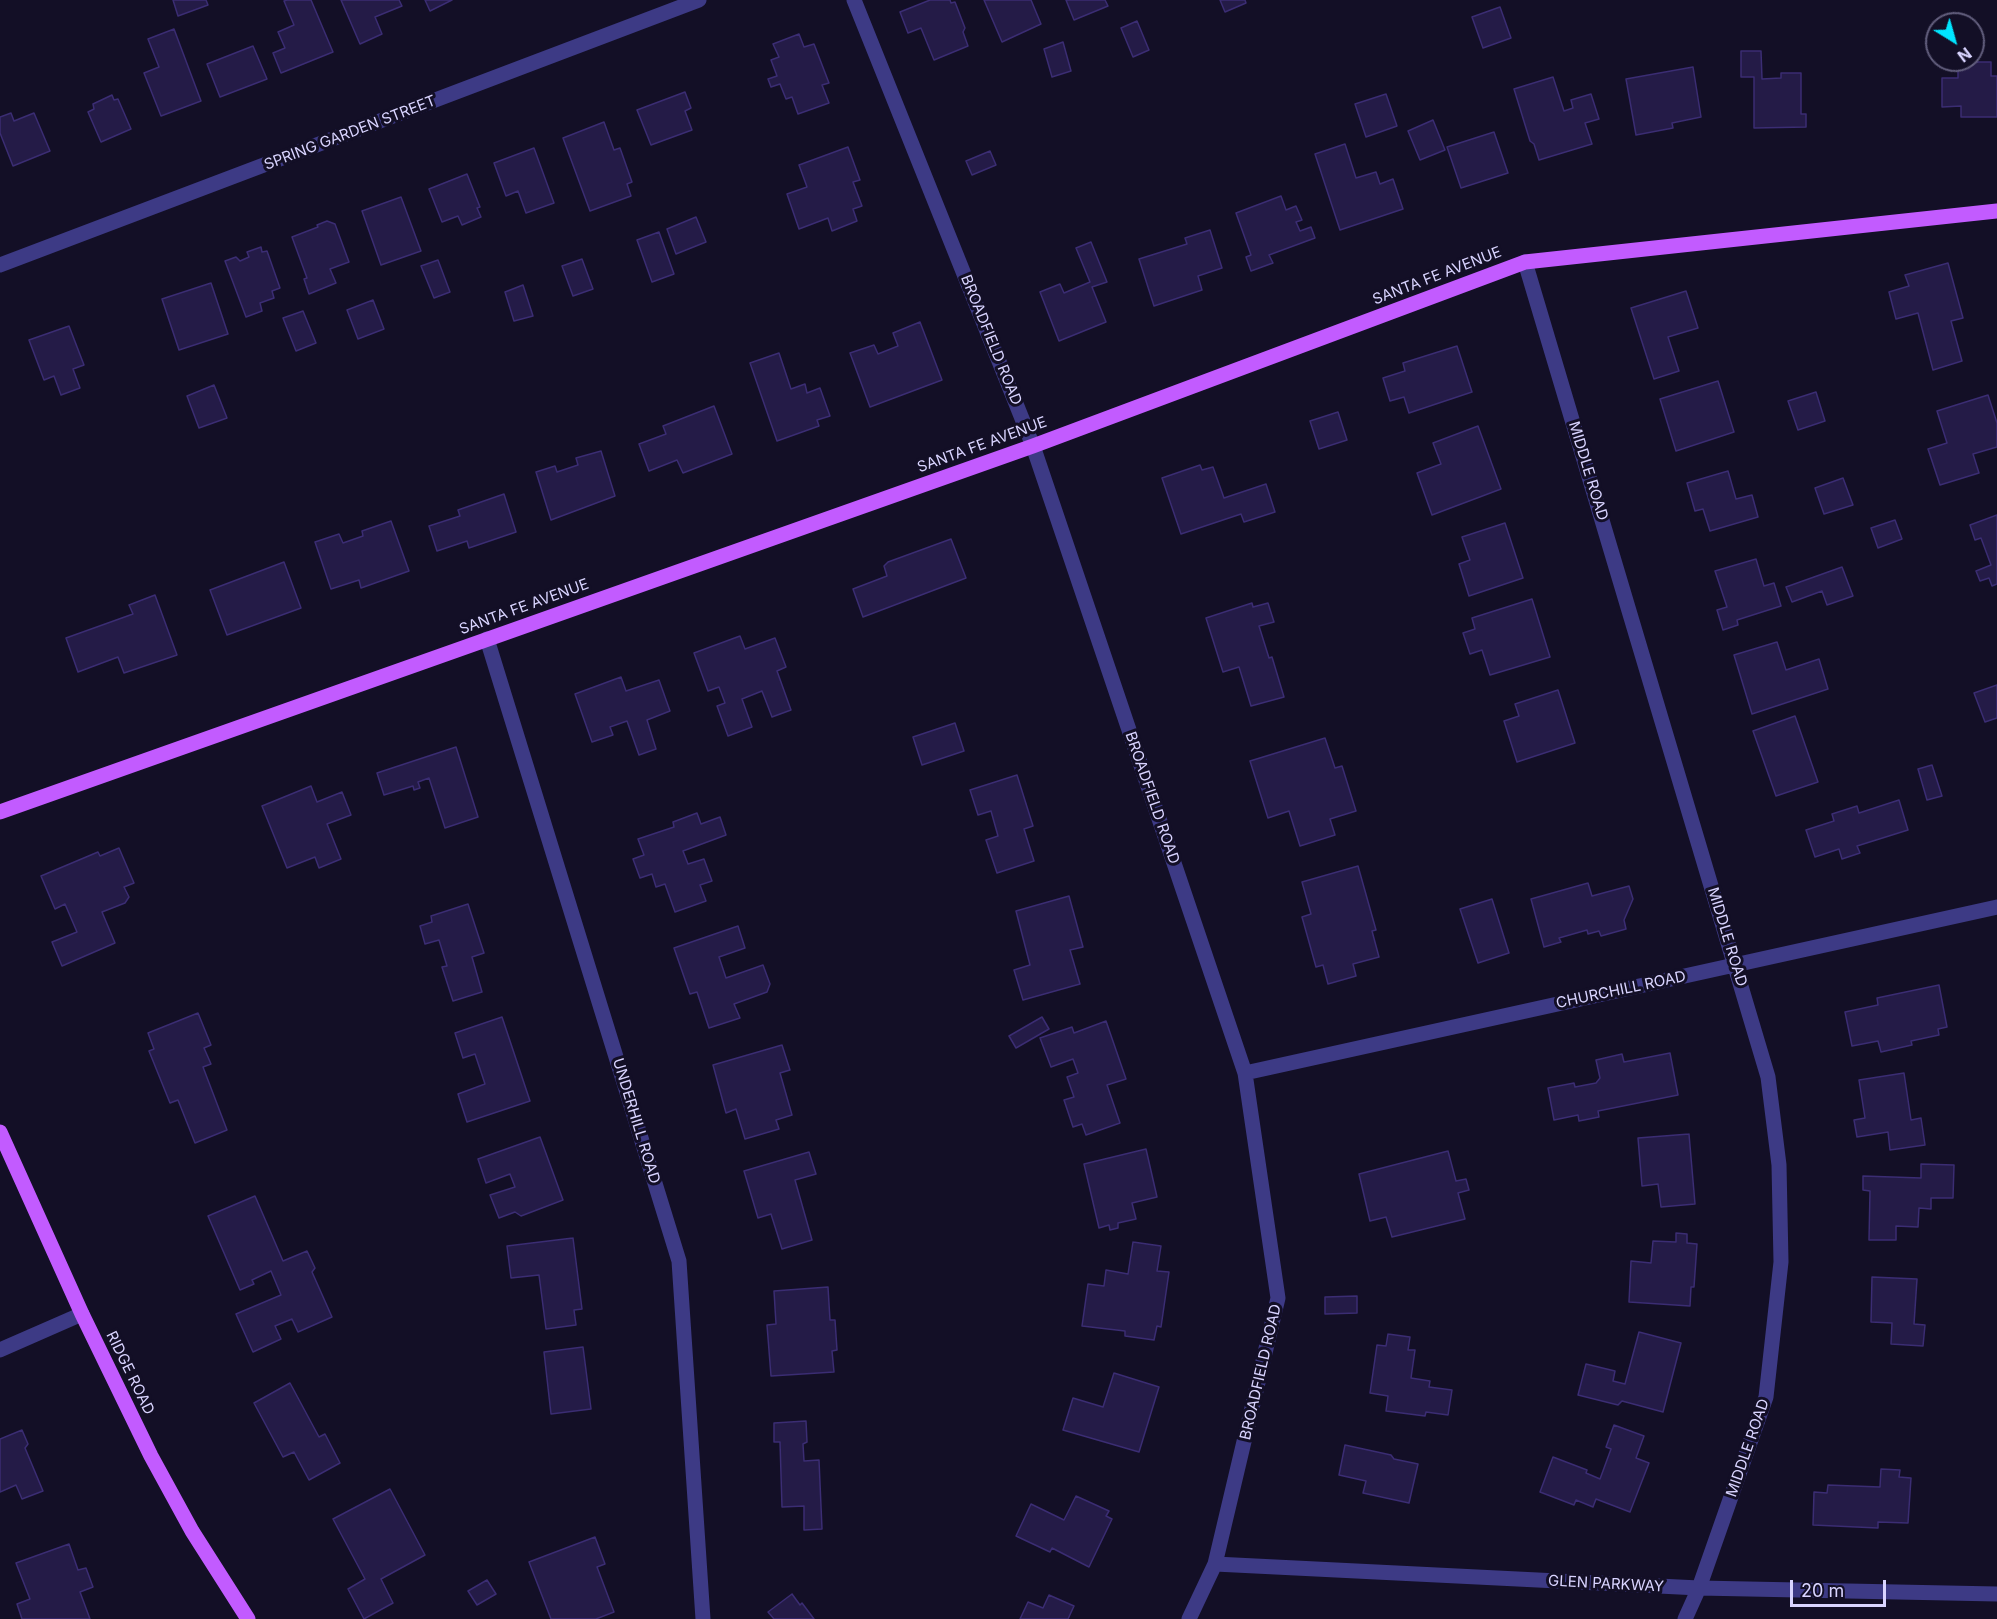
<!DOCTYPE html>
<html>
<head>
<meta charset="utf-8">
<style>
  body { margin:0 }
  #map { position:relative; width:1997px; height:1619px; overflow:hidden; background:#130f26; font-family:Inter,sans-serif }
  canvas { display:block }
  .north { position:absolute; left:1925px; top:12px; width:60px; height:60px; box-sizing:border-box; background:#130f26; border:2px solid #625e7d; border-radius:50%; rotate:143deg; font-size:16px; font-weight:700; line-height:24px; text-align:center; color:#d9d4ff }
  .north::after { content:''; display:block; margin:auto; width:21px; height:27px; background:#00e5ff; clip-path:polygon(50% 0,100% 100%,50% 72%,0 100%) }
  .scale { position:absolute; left:1790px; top:1580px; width:96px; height:27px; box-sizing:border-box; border:3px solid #d9d4ff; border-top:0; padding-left:8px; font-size:18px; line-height:21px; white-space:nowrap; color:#d9d4ff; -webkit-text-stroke:4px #130f26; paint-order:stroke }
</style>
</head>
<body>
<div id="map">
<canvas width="1997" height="1619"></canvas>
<div class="north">N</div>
<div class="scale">20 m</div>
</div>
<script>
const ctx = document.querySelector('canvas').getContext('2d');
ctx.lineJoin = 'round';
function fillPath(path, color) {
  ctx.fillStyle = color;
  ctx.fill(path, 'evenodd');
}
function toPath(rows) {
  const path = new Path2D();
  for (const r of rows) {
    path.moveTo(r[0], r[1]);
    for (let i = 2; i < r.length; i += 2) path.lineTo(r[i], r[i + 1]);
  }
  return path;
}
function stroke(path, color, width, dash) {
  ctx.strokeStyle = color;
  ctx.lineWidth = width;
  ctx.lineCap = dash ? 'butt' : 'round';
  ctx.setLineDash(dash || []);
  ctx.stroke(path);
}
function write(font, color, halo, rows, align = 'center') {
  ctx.font = font + ' Inter,sans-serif';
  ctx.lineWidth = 6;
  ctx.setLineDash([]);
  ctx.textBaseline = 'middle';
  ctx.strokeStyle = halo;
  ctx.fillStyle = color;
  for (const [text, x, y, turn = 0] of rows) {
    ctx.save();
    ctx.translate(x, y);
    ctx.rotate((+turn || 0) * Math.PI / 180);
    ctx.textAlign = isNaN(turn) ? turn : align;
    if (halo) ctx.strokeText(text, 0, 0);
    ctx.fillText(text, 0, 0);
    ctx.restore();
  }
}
const building = toPath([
  [173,0,206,0,208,5,178,16,173,0],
  [287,0,311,0,333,52,281,73,273,53,285,48,278,32,294,25,284,1,287,0],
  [341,0,399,0,402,6,375,17,382,34,360,44,341,0],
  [425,0,452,0,430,11,425,0],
  [930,0,950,0,951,3,955,2,965,28,963,32,968,46,934,60,921,28,908,33,900,12,930,0],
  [984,0,1031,0,1041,24,1002,42,984,0],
  [1066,0,1105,0,1108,6,1074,20,1066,0],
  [1220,0,1245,0,1246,3,1225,12,1220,0],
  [1500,7,1511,38,1483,48,1472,17,1500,7],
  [1137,21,1149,50,1133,57,1121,28,1137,21],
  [174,29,201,101,161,116,144,73,159,67,148,39,174,29],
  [799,34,804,47,814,44,829,83,822,85,829,103,798,114,792,97,786,99,780,84,771,87,768,79,777,76,771,60,779,57,773,44,799,34],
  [1063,42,1071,71,1052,77,1044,49,1063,42],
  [253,46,267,79,220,97,207,64,253,46],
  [1741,51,1761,51,1762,79,1781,78,1781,73,1801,73,1801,114,1806,114,1806,127,1754,128,1754,77,1741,77,1741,51],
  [1958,62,1991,62,1991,76,1997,76,1997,117,1961,117,1961,106,1942,107,1942,78,1958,78,1958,62],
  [1693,67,1701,117,1672,123,1673,128,1636,135,1626,79,1693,67],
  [1553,77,1564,111,1573,108,1571,100,1591,94,1599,119,1585,123,1592,144,1539,160,1534,144,1530,141,1514,89,1553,77],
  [685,92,691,108,685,111,692,130,651,145,637,110,685,92],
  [1386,94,1397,126,1366,137,1355,104,1386,94],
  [112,95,114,100,118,99,131,129,101,142,88,112,94,109,93,104,112,95],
  [11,113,14,121,34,113,50,151,13,166,0,133,0,117,11,113],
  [1433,120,1445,150,1420,160,1408,131,1433,120],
  [604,122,614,150,620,148,632,182,627,184,631,196,590,211,563,138,604,122],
  [1494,132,1508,173,1461,188,1447,147,1494,132],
  [1345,144,1356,178,1376,172,1380,184,1393,179,1403,209,1340,230,1315,154,1345,144],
  [848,147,860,180,853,182,862,206,853,209,857,221,832,231,828,218,799,229,787,194,807,187,799,165,848,147],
  [534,148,554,203,526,213,518,191,506,196,494,163,534,148],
  [990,151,996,165,972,175,966,161,990,151],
  [467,174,480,207,477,208,481,217,462,225,458,216,442,222,429,189,467,174],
  [1281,196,1286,210,1296,206,1302,220,1296,222,1300,231,1311,227,1315,238,1269,255,1273,263,1251,271,1246,257,1251,255,1236,213,1281,196],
  [401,197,421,251,381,265,362,211,401,197],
  [696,217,706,242,676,254,667,229,696,217],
  [327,221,335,224,349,262,330,269,336,283,309,294,304,279,307,278,292,237,318,227,317,225,327,221],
  [1210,230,1222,268,1198,276,1202,290,1154,306,1139,259,1187,244,1185,238,1210,230],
  [659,232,674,274,652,282,637,240,659,232],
  [1091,242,1107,282,1092,287,1106,322,1059,341,1040,292,1060,284,1064,293,1090,282,1076,248,1091,242],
  [261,247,262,252,267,251,280,288,272,291,274,298,260,303,262,311,246,317,225,261,236,257,240,261,249,257,247,252,261,247],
  [582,259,593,289,573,296,562,266,582,259],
  [438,260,450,292,434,298,421,266,438,260],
  [1948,263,1963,318,1951,321,1962,361,1933,370,1918,313,1896,319,1889,292,1909,286,1905,275,1948,263],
  [211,283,228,334,179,350,162,299,211,283],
  [523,285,533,316,514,321,505,292,523,285],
  [1686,291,1698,328,1668,337,1679,371,1654,379,1631,308,1686,291],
  [373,300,384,329,358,339,347,310,373,300],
  [303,311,316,343,296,351,283,318,303,311],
  [920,322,942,380,870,407,850,353,874,345,878,354,898,346,893,333,920,322],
  [69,326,84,365,73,369,80,388,61,395,54,376,44,380,29,340,69,326],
  [1457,346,1472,392,1409,413,1404,397,1390,401,1383,378,1405,371,1403,363,1457,346],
  [779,353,791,389,805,384,807,393,820,388,830,416,817,420,819,426,777,441,750,363,779,353],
  [1718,381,1734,432,1676,451,1660,399,1718,381],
  [214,385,227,418,199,428,187,396,214,385],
  [1816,392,1825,421,1798,430,1788,401,1816,392],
  [1988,395,1997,423,1997,447,1973,454,1979,473,1940,485,1928,449,1947,443,1937,411,1988,395],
  [714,406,732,454,683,473,677,460,649,471,639,444,666,434,663,426,714,406],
  [1338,412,1347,440,1319,449,1310,421,1338,412],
  [1478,426,1501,489,1432,515,1417,473,1441,464,1433,443,1478,426],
  [601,451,615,496,551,520,536,472,555,466,557,472,578,465,576,458,601,451],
  [1200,465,1202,470,1213,467,1224,498,1266,484,1275,512,1244,522,1241,514,1181,534,1162,478,1200,465],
  [1728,471,1736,499,1752,495,1758,517,1710,531,1703,509,1695,511,1687,483,1728,471],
  [1843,478,1853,505,1824,514,1815,488,1843,478],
  [504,494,516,532,469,548,467,541,437,551,429,526,460,516,458,510,504,494],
  [1997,515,1997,584,1992,586,1989,578,1980,581,1976,571,1991,565,1981,538,1975,540,1970,525,1997,515],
  [1895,520,1902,539,1878,548,1871,528,1895,520],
  [391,521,409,571,361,588,359,580,331,589,315,542,339,534,343,543,363,536,362,531,391,521],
  [1505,523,1523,578,1469,596,1459,564,1470,560,1462,537,1505,523],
  [951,539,966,578,863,617,853,589,887,576,884,566,888,562,951,539],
  [1756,559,1764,586,1774,583,1781,606,1737,620,1738,625,1723,630,1717,610,1727,607,1715,571,1756,559],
  [284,562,301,608,227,635,210,590,284,562],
  [1842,567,1853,596,1827,605,1822,591,1792,602,1786,587,1842,567],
  [155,595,177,655,124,673,118,657,78,672,66,638,133,614,129,605,155,595],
  [1532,599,1550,657,1490,675,1482,650,1470,654,1463,633,1475,629,1472,618,1532,599],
  [1252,603,1253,607,1268,603,1274,622,1259,626,1269,658,1272,657,1284,697,1251,706,1239,667,1223,672,1206,618,1252,603],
  [740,636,745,649,775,638,786,667,777,671,791,710,772,717,762,691,742,699,752,727,728,736,717,706,725,703,719,687,708,691,694,653,740,636],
  [1777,642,1786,670,1819,659,1828,689,1752,714,1734,655,1777,642],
  [621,677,626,691,659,680,670,711,647,720,656,749,639,755,627,721,610,727,613,735,592,742,575,694,621,677],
  [1997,685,1997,718,1985,722,1974,693,1997,685],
  [1558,690,1575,743,1517,762,1504,721,1519,716,1515,704,1558,690],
  [1795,716,1818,782,1776,796,1753,731,1795,716],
  [955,723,964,751,922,765,913,737,955,723],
  [1325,738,1335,768,1342,766,1356,811,1330,819,1335,835,1300,846,1289,811,1268,818,1250,761,1325,738],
  [456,747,478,817,445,828,429,778,418,782,420,788,414,790,413,786,384,795,377,773,456,747],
  [1932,765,1942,796,1927,800,1918,769,1932,765],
  [1017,775,1033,826,1024,829,1034,861,997,873,986,840,998,836,991,811,978,815,970,790,1017,775],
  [311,786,317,802,342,792,351,815,327,824,341,859,319,868,315,857,287,868,262,806,311,786],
  [1899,800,1908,830,1857,846,1860,853,1842,859,1839,849,1815,857,1806,830,1834,821,1832,814,1857,806,1859,813,1899,800],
  [697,813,701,824,720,817,726,835,683,851,688,864,704,859,712,881,700,885,706,901,675,912,665,884,656,887,652,874,640,878,633,859,644,855,638,839,674,827,673,822,697,813],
  [119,848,134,883,124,887,129,897,125,903,102,912,115,943,62,966,52,942,77,932,65,904,55,909,41,876,98,852,100,856,119,848],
  [1358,866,1376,930,1372,931,1379,957,1353,964,1356,976,1328,984,1323,965,1316,967,1302,917,1311,914,1302,882,1358,866],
  [1588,883,1592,896,1629,886,1633,899,1624,920,1626,929,1601,936,1599,931,1588,934,1587,930,1559,938,1561,942,1544,947,1531,899,1588,883],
  [1069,896,1083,947,1070,950,1080,984,1023,1000,1014,970,1030,965,1016,911,1069,896],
  [1492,899,1509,953,1478,963,1460,909,1492,899],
  [468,904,484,953,472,957,482,992,453,1001,442,967,447,966,439,940,425,944,420,926,432,922,431,916,468,904],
  [738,926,745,948,719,957,726,978,763,965,770,984,767,992,734,1004,740,1018,709,1028,697,992,690,994,674,948,738,926],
  [1939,985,1947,1027,1938,1029,1939,1035,1911,1041,1912,1045,1881,1052,1878,1041,1852,1046,1845,1012,1878,1005,1877,998,1939,985],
  [198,1013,211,1045,204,1048,211,1064,203,1067,227,1130,195,1143,178,1100,170,1103,149,1051,154,1049,148,1033,198,1013],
  [502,1017,530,1101,467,1122,458,1094,485,1084,475,1054,463,1058,455,1033,502,1017],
  [1042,1017,1049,1029,1016,1048,1009,1036,1042,1017],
  [1106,1021,1126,1079,1107,1085,1120,1123,1086,1135,1082,1124,1073,1127,1064,1100,1074,1097,1067,1077,1078,1073,1073,1059,1051,1067,1040,1038,1072,1027,1074,1033,1106,1021],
  [782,1045,790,1070,780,1073,792,1115,776,1120,779,1129,745,1139,736,1109,726,1113,713,1065,782,1045],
  [1670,1053,1678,1095,1598,1111,1599,1117,1579,1121,1578,1115,1554,1120,1548,1088,1574,1083,1575,1087,1596,1083,1600,1078,1596,1060,1622,1054,1624,1062,1670,1053],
  [1904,1073,1911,1120,1921,1118,1925,1145,1890,1150,1888,1132,1857,1137,1854,1120,1865,1118,1859,1080,1904,1073],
  [1689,1134,1695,1204,1661,1207,1658,1184,1642,1186,1638,1138,1689,1134],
  [540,1137,563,1200,521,1216,515,1212,499,1218,490,1195,515,1187,510,1174,486,1183,478,1159,540,1137],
  [1146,1149,1157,1197,1132,1203,1136,1219,1118,1223,1118,1228,1110,1230,1109,1225,1099,1228,1084,1164,1146,1149],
  [1448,1151,1456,1181,1466,1179,1469,1190,1458,1193,1465,1219,1392,1237,1386,1217,1370,1221,1359,1174,1448,1151],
  [809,1152,816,1174,795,1180,812,1240,782,1249,771,1214,758,1218,744,1171,809,1152],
  [1921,1164,1954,1165,1953,1198,1931,1198,1931,1209,1919,1208,1918,1227,1896,1226,1896,1240,1869,1240,1870,1191,1863,1190,1863,1176,1921,1178,1921,1164],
  [255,1196,283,1261,307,1251,315,1268,312,1272,332,1317,298,1332,292,1319,275,1326,281,1339,253,1352,236,1314,281,1295,271,1271,252,1280,254,1284,240,1290,208,1216,255,1196],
  [1676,1233,1687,1234,1687,1243,1697,1244,1694,1287,1691,1287,1690,1306,1629,1302,1631,1261,1651,1263,1653,1241,1676,1242,1676,1233],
  [573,1238,582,1309,574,1310,576,1325,546,1329,539,1275,511,1278,507,1246,573,1238],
  [1133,1242,1161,1246,1157,1271,1169,1272,1161,1327,1157,1326,1154,1340,1125,1336,1125,1331,1082,1326,1088,1284,1104,1286,1106,1270,1128,1274,1133,1242],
  [1872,1277,1917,1279,1914,1324,1925,1325,1923,1346,1891,1344,1892,1323,1871,1322,1872,1277],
  [828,1287,830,1320,835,1320,837,1350,832,1351,834,1372,771,1376,767,1325,776,1324,774,1291,828,1287],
  [1357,1296,1357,1313,1325,1314,1325,1297,1357,1296],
  [1639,1332,1681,1343,1663,1412,1622,1401,1618,1405,1578,1395,1586,1364,1615,1371,1613,1381,1625,1384,1639,1332],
  [1388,1334,1410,1337,1408,1350,1415,1350,1411,1378,1430,1381,1429,1387,1452,1390,1448,1415,1426,1412,1425,1416,1386,1411,1388,1396,1370,1393,1377,1345,1386,1346,1388,1334],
  [583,1347,591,1409,551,1414,544,1352,583,1347],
  [1114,1373,1159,1387,1139,1452,1063,1430,1073,1398,1103,1407,1114,1373],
  [290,1383,319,1437,325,1434,340,1463,309,1480,294,1452,283,1457,254,1403,290,1383],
  [806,1421,807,1442,803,1444,804,1461,819,1460,822,1529,804,1530,804,1506,782,1507,780,1442,774,1442,774,1423,806,1421],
  [1614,1425,1644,1436,1636,1458,1649,1463,1630,1512,1596,1499,1593,1507,1576,1500,1574,1505,1540,1492,1553,1457,1587,1470,1586,1473,1600,1479,1611,1449,1606,1447,1614,1425],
  [22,1430,28,1444,25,1448,43,1491,22,1499,16,1485,0,1492,0,1439,22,1430],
  [1345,1445,1391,1455,1394,1459,1418,1464,1409,1503,1363,1493,1366,1481,1339,1475,1345,1445],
  [1881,1469,1900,1470,1899,1477,1911,1478,1908,1523,1878,1522,1878,1528,1813,1525,1814,1492,1827,1493,1828,1485,1880,1487,1881,1469],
  [390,1489,425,1555,381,1579,393,1603,364,1619,348,1589,365,1579,333,1519,390,1489],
  [1076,1496,1109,1511,1106,1516,1112,1519,1089,1567,1052,1548,1050,1552,1016,1536,1031,1504,1064,1520,1076,1496],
  [595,1537,605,1564,597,1567,614,1612,596,1619,551,1619,529,1562,595,1537],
  [69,1544,78,1570,86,1568,93,1587,80,1592,90,1619,22,1619,17,1604,30,1599,16,1563,69,1544],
  [487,1580,496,1594,477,1605,468,1591,487,1580],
  [792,1594,800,1605,802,1603,814,1619,774,1619,768,1612,792,1594],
  [1049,1595,1074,1606,1068,1619,1020,1619,1028,1602,1043,1608,1049,1595]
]);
fillPath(building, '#241b47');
stroke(building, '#3b2d73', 1.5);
stroke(toPath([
  [854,0,1033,446,1245,1073,1278,1298,1215,1564,1189,1619],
  [1525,262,1768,1077,1779,1165,1781,1262,1766,1397,1699,1588,1685,1619],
  [0,265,699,0],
  [487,639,679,1261,703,1619],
  [1245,1073,1997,907],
  [0,1350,82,1314],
  [1215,1564,1699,1588,1997,1594]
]), '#3d3a85', 15);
stroke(toPath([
  [0,812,1033,446,1525,262,1997,211],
  [0,1132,82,1314,151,1456,192,1531,248,1619]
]), '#c25bff', 15);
write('15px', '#d9d4ff', '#130f26', [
  ["SPRING GARDEN STREET",350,133,-21],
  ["SANTA FE AVENUE",1437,276,-21],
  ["BROADFIELD ROAD",991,340,68],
  ["SANTA FE AVENUE",982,445,-20],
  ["MIDDLE ROAD",1588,471,73],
  ["SANTA FE AVENUE",524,607,-20],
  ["BROADFIELD ROAD",1152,798,71],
  ["MIDDLE ROAD",1727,937,73],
  ["CHURCHILL ROAD",1621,990,-12],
  ["UNDERHILL ROAD",636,1121,73],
  ["BROADFIELD ROAD",1261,1372,-77],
  ["RIDGE ROAD",130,1373,64],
  ["MIDDLE ROAD",1748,1448,-71],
  ["GLEN PARKWAY",1606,1584,3]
]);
</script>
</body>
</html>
